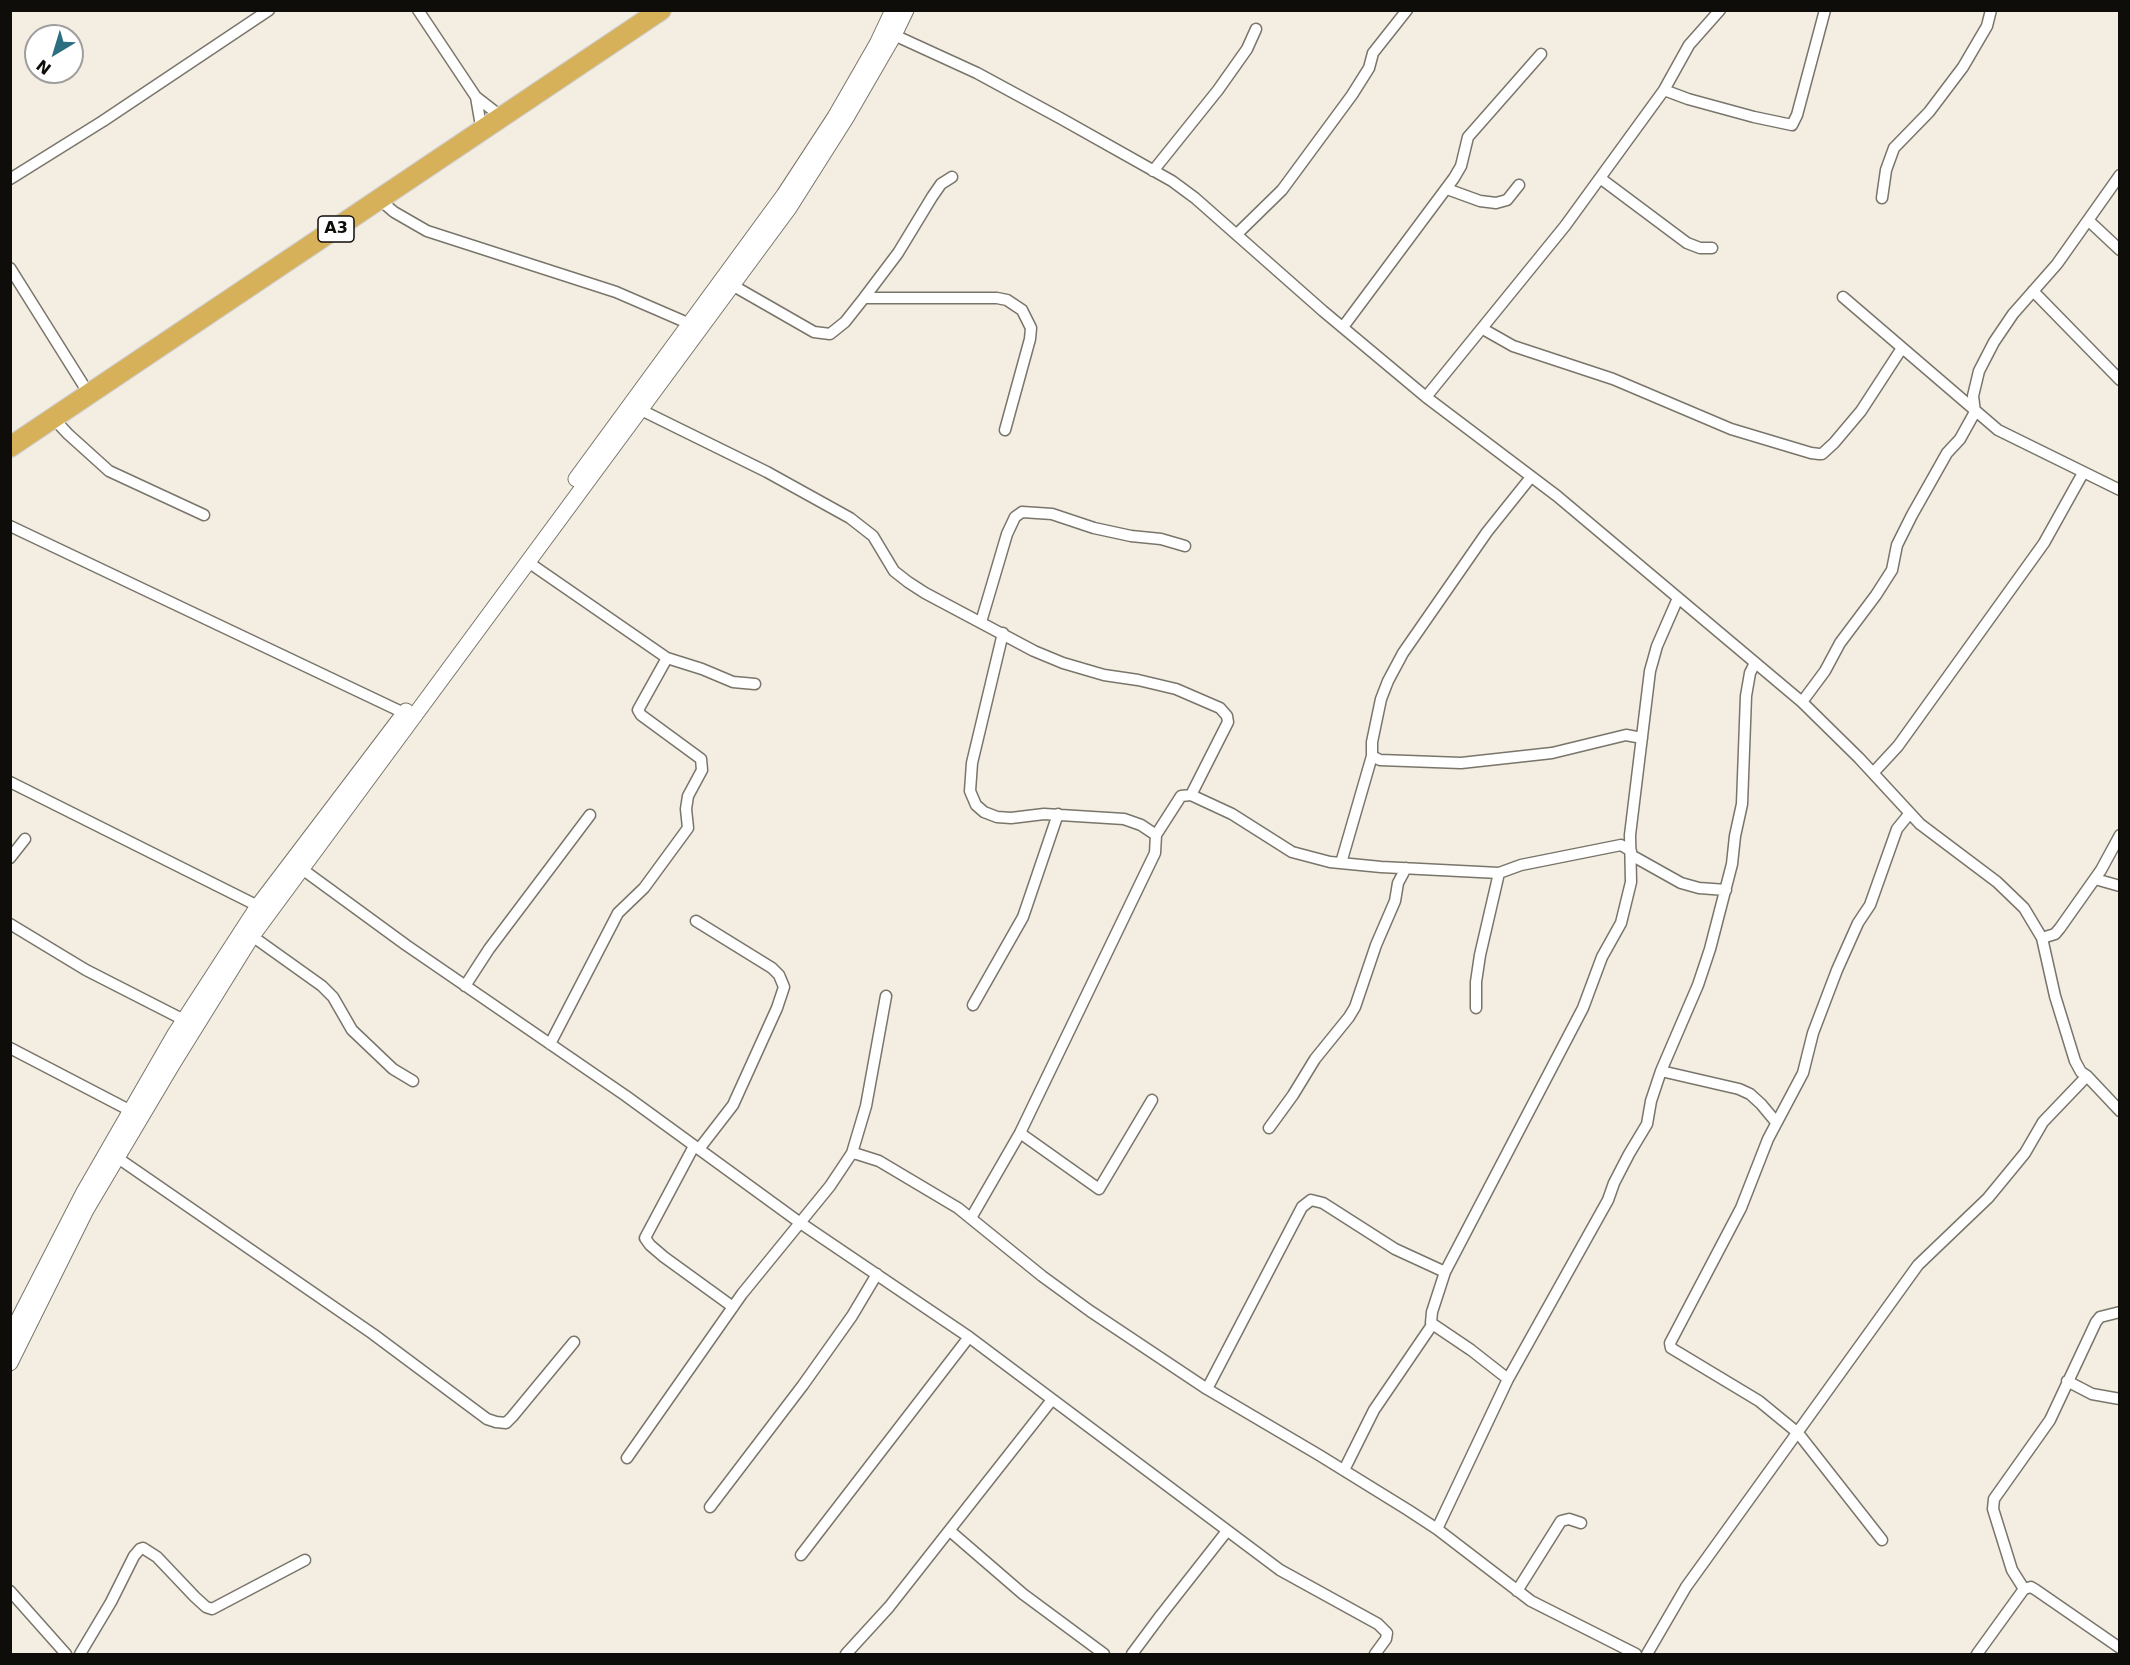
<!DOCTYPE html>
<html>
<head>
<meta charset="utf-8">
<style>
  body { margin:0 }
  #map { position:relative; width:2130px; height:1665px; overflow:hidden; background:#f3ede2; font-family:"DejaVu Sans",sans-serif }
  canvas { display:block }
  .frame { position:absolute; inset:0; border:12px solid #0f0d0a; pointer-events:none }
  .north { position:absolute; left:24px; top:24px; width:60px; height:60px; box-sizing:border-box; background:#fff; border:2px solid #9f9e9d; border-radius:50%; rotate:218deg; font-size:16px; font-weight:700; line-height:24px; text-align:center; color:#0f0d0a }
  .north::after { content:''; display:block; margin:auto; width:21px; height:27px; background:#2c6f80; clip-path:polygon(50% 0,100% 100%,50% 72%,0 100%) }
</style>
</head>
<body>
<div id="map">
<canvas width="2130" height="1665"></canvas>
<div class="frame"></div>
<div class="north">N</div>
</div>
<script>
const ctx = document.querySelector('canvas').getContext('2d');
ctx.lineJoin = 'round';
function toPath(rows) {
  const path = new Path2D();
  for (const r of rows) {
    path.moveTo(r[0], r[1]);
    for (let i = 2; i < r.length; i += 2) path.lineTo(r[i], r[i + 1]);
  }
  return path;
}
function stroke(path, color, width, dash) {
  ctx.strokeStyle = color;
  ctx.lineWidth = width;
  ctx.lineCap = dash ? 'butt' : 'round';
  ctx.setLineDash(dash || []);
  ctx.stroke(path);
}
function write(font, color, halo, rows, align = 'center') {
  ctx.font = font + ' "DejaVu Sans",sans-serif';
  ctx.lineWidth = 4.5;
  ctx.setLineDash([]);
  ctx.textBaseline = 'middle';
  ctx.strokeStyle = halo;
  ctx.fillStyle = color;
  for (const [text, x, y, turn = 0] of rows) {
    ctx.save();
    ctx.translate(x, y);
    ctx.rotate((+turn || 0) * Math.PI / 180);
    ctx.textAlign = isNaN(turn) ? turn : align;
    if (halo) ctx.strokeText(text, 0, 0);
    ctx.fillText(text, 0, 0);
    ctx.restore();
  }
}
const street = toPath([
  [418,10,476,97,503,118],
  [894,35,977,73,1060,118,1172,181,1195,198,1323,311,1426,397,1557,496,1802,702,1859,758,1920,824,1997,882,2024,908,2042,938,2055,996,2075,1061,2081,1072,2087,1076,2120,1111],
  [1664,90,1688,99,1754,117,1792,125,1797,115,1825,10],
  [476,97,482,132],
  [1153,171,1218,90,1247,49,1256,29],
  [1600,178,1687,243,1700,248,1712,248],
  [10,179,103,121,269,10],
  [1447,189,1480,201,1496,203,1507,200,1519,185],
  [1882,198,1886,170,1894,148,1929,112,1963,67,1987,26,1991,10],
  [380,200,394,212,427,231,616,292,690,324],
  [2089,221,2120,250],
  [1237,234,1282,190,1352,95,1369,68,1373,53,1407,10],
  [10,268,89,394],
  [732,285,814,332,830,334,845,322,864,298,898,253,932,197,941,184,952,177],
  [2033,291,2120,380],
  [1843,297,1998,430,2120,490],
  [864,298,997,298,1007,300,1022,310,1031,328,1030,339,1005,430],
  [1343,327,1454,178,1461,166,1468,137,1541,54],
  [1483,329,1513,346,1613,379,1731,429,1811,453,1819,454,1822,454,1834,443,1861,411,1902,348],
  [1426,397,1565,226,1664,90,1689,45,1720,10],
  [641,410,767,472,850,518,873,536,894,571,908,582,925,593,1034,651,1063,663,1104,675,1138,680,1176,689,1220,708,1227,716,1228,722,1191,795],
  [53,418,68,434,109,471,204,515],
  [1531,477,1487,532,1403,653,1388,681,1381,699,1372,742,1372,756,1380,760,1461,763,1552,753,1626,735,1642,738],
  [10,526,404,713],
  [528,562,667,658,702,669,733,682,755,684],
  [981,622,1007,534,1015,517,1022,512,1052,514,1094,528,1131,536,1161,539,1185,546],
  [1003,633,972,763,970,791,976,805,984,812,997,817,1011,818,1044,814,1124,819,1141,825,1156,835],
  [1802,702,1825,671,1840,643,1876,595,1892,570,1897,545,1912,515,1947,453,1960,439,1975,412,1973,396,1979,371,1994,342,2013,314,2057,264,2120,175],
  [1873,773,1898,746,2044,543,2083,473],
  [10,782,262,908],
  [1631,855,1681,883,1699,888,1726,890],
  [10,858,25,839],
  [1341,863,1372,756],
  [302,869,406,945,626,1096,799,1222,969,1337,1280,1570,1378,1624,1387,1633,1386,1639,1375,1654],
  [2095,879,2120,886],
  [696,921,772,968,779,975,784,987,777,1008,733,1105,699,1149],
  [10,924,86,970,184,1020],
  [252,936,322,986,333,997,352,1030,393,1069,413,1081],
  [2042,938,2055,934,2060,928,2101,870,2120,835],
  [465,986,489,949,590,815],
  [973,1005,1023,917,1058,814],
  [1476,1008,1476,982,1480,955,1499,873],
  [550,1044,618,913,644,888,688,828,686,809,688,796,702,770,701,759,641,715,638,710,667,658],
  [10,1048,131,1111],
  [1661,1071,1739,1089,1750,1094,1761,1104,1776,1122],
  [1269,1128,1293,1095,1315,1059,1349,1017,1355,1007,1376,945,1395,901,1398,883,1406,868],
  [1020,1133,1099,1189,1152,1100],
  [694,1146,645,1238,650,1245,664,1257,733,1307],
  [852,1153,866,1106,886,996],
  [112,1154,373,1334,487,1419,496,1422,506,1423,512,1417,574,1342],
  [971,1218,1020,1133,1155,853,1156,835,1181,796,1191,795,1232,814,1292,852,1330,862,1381,867,1499,873,1521,865,1621,845,1631,851],
  [1445,1272,1583,1008,1602,957,1621,923,1631,882,1630,835,1650,671,1657,646,1678,598],
  [2067,1381,2092,1394,2120,1399],
  [1207,1389,1302,1207,1311,1200,1323,1203,1395,1249,1445,1272,1432,1312,1431,1323,1471,1350,1508,1379],
  [627,1458,742,1294,830,1186,852,1153,857,1154,879,1161,958,1208,1042,1276,1090,1311,1207,1389,1319,1455,1408,1510,1437,1529,1531,1601,1636,1654],
  [1344,1470,1374,1410,1432,1325],
  [710,1507,803,1385,852,1316,877,1274],
  [1437,1529,1508,1379,1608,1200,1614,1183,1629,1154,1647,1124,1651,1101,1661,1071,1698,985,1710,949,1732,864,1735,836,1742,804,1746,696,1750,673,1755,663],
  [950,1531,1023,1594,1104,1654],
  [1882,1540,1798,1433,1759,1401,1676,1351,1671,1348,1670,1343,1741,1208,1768,1139,1803,1073,1813,1033,1837,970,1858,923,1870,905,1897,829,1910,813],
  [801,1555,969,1337],
  [2024,1589,2031,1587,2036,1590,2120,1648],
  [10,1591,66,1654],
  [1517,1591,1561,1521,1569,1519,1581,1523],
  [80,1654,111,1602,134,1556,140,1549,143,1548,157,1557,195,1597,206,1607,212,1609,305,1560],
  [846,1654,889,1607,1051,1401],
  [1132,1654,1161,1615,1227,1531],
  [1647,1654,1686,1587,1918,1265,1988,1198,2025,1153,2043,1122,2087,1076],
  [1977,1654,2024,1589,2012,1570,1993,1509,1994,1499,2050,1420,2096,1322,2100,1317,2120,1312]
]);
const secondary = toPath([
  [576,479,784,195,835,117,877,44,893,10],
  [10,1336,84,1192,175,1034,258,906,406,711],
  [10,1363,86,1210,172,1065,252,936,789,208,846,118,894,35,906,10]
]);
const highway = toPath([
  [10,447,661,10]
]);
stroke(street, '#79756a', 13);
stroke(secondary, '#79756a', 17);
stroke(highway, '#cfcfce', 22);
stroke(street, '#fff', 10);
stroke(secondary, '#fff', 15);
stroke(highway, '#d7b15a', 20);
for (const [x, y, w] of [
  [336,229,36]
]) {
  const box = new Path2D();
  box.roundRect(x - w / 2, y - 13, w, 26, 4.5);
  ctx.fillStyle = '#fff';
  ctx.fill(box);
  stroke(box, '#0f0d0a', 1.5);
}
write('bold 16px', '#0f0d0a', null, [
  ["A3",336,229]
]);
</script>
</body>
</html>
